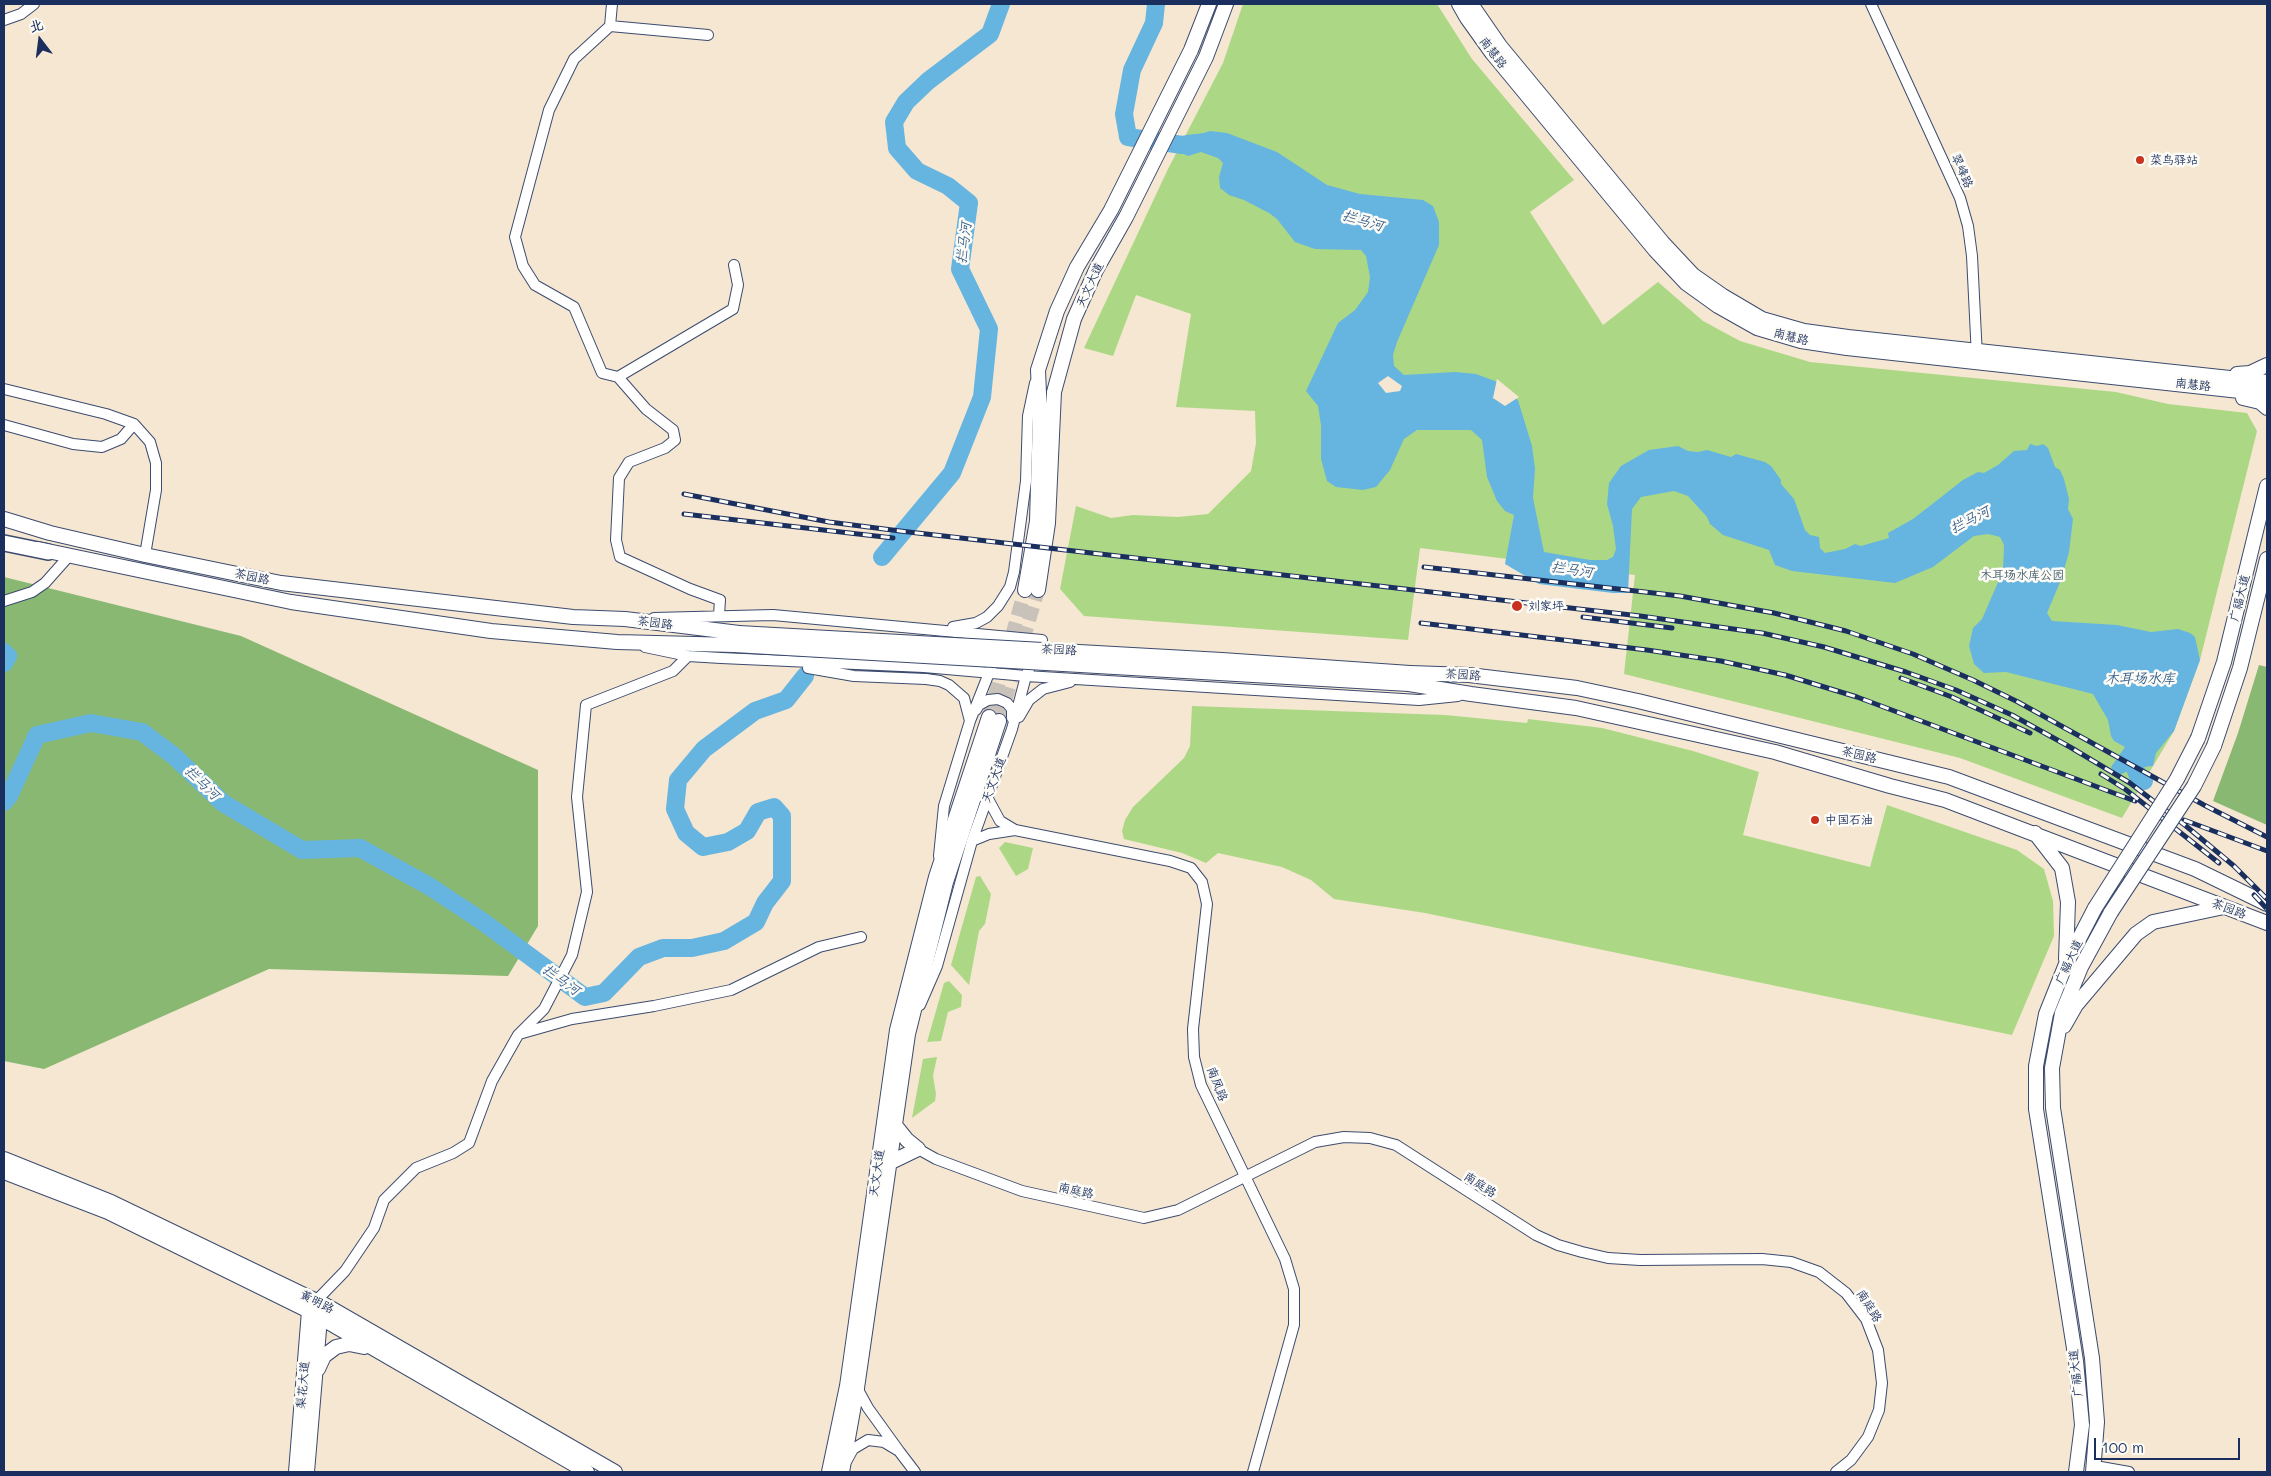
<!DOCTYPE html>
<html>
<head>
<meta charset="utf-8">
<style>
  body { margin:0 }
  #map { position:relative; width:2271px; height:1476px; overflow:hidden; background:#f5e7d1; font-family:Mali,"LXGW WenKai TC",sans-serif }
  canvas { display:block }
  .frame { position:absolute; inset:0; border:5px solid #1b2f5e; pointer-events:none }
  .north { position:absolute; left:15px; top:15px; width:50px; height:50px; -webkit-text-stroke:4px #fdfcf7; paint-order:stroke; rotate:345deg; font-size:14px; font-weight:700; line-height:20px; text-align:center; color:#1b2f5e }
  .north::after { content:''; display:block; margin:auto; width:18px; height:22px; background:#1b2f5e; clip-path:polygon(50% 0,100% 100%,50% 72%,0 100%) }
  .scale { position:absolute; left:2094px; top:1438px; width:146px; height:22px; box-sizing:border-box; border:2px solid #1b2f5e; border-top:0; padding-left:6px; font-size:15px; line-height:18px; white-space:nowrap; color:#1b2f5e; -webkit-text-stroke:4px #fdfcf7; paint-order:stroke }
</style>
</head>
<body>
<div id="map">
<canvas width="2271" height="1476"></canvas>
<div class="frame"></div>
<div class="north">北</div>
<div class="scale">100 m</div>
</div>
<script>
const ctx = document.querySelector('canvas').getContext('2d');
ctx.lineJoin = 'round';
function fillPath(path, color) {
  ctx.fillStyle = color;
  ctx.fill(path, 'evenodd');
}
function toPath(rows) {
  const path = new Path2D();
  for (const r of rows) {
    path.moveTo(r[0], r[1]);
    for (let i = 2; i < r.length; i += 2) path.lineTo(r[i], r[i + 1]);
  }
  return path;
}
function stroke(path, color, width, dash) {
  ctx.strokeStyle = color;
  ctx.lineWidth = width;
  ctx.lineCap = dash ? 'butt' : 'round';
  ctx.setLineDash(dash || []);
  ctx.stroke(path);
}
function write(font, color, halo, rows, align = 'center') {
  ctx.font = font + ' Mali,"LXGW WenKai TC",sans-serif';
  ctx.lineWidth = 5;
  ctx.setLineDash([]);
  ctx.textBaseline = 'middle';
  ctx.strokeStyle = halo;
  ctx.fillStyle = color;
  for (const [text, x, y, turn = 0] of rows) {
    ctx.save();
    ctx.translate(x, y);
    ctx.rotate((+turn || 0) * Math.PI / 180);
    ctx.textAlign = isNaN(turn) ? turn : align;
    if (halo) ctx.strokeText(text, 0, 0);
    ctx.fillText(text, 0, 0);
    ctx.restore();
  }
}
fillPath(toPath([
  [1243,4,1437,4,1472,59,1574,180,1530,212,1603,325,1658,282,1703,321,1740,341,1810,362,2116,392,2168,404,2247,413,2257,431,2200,660,2174,731,2122,818,1960,758,1624,674,1635,575,1420,548,1408,640,1084,616,1060,589,1076,506,1111,518,1133,515,1178,517,1208,514,1251,471,1256,443,1255,411,1176,407,1191,314,1136,295,1113,356,1084,348,1168,169,1223,63],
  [1192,706,1445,715,1527,723,1528,719,1602,728,1693,751,1759,772,1743,835,1870,867,1887,805,2017,850,2044,869,2053,901,2054,936,2012,1035,1425,913,1334,899,1311,880,1282,867,1218,853,1206,863,1182,853,1124,839,1122,831,1125,820,1133,807,1184,758,1190,746],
  [1005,842,1033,848,1028,869,1016,876,999,848],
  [980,876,991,894,985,924,979,931,969,985,951,965,976,877],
  [949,981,962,995,961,1007,948,1012,941,1041,927,1042,944,983],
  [937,1057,933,1076,936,1094,935,1101,912,1118,923,1059]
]), '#acd885');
fillPath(toPath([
  [4,577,241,636,538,770,538,926,508,976,269,969,44,1069,4,1061],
  [2259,665,2267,667,2267,825,2213,801,2238,733]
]), '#89b872');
fillPath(toPath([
  [1210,131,1227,133,1277,152,1327,185,1360,194,1423,200,1433,206,1439,222,1439,245,1397,342,1393,355,1394,366,1404,375,1455,372,1476,374,1495,381,1518,400,1532,446,1535,469,1533,498,1544,552,1590,560,1607,560,1613,557,1616,549,1613,526,1607,504,1609,483,1621,466,1649,450,1678,446,1688,451,1698,452,1707,450,1731,457,1736,454,1765,462,1771,466,1781,480,1781,484,1794,499,1805,530,1810,535,1819,537,1820,548,1825,553,1845,549,1855,544,1861,546,1889,538,1888,533,1913,519,1963,480,1978,472,1984,473,1998,465,2014,451,2027,450,2030,444,2037,446,2043,444,2048,448,2055,467,2060,470,2064,479,2069,499,2068,509,2073,519,2069,552,2061,580,2047,613,2052,621,2117,625,2151,632,2178,629,2190,633,2195,637,2200,660,2174,731,2156,753,2153,766,2135,768,2117,776,2111,767,2125,747,2114,741,2111,736,2108,720,2093,694,2006,672,1984,673,1974,664,1969,646,1973,628,1982,619,2003,571,2004,545,2000,537,1988,534,1974,536,1933,567,1895,583,1792,571,1775,565,1769,550,1723,535,1710,524,1707,517,1688,496,1674,491,1641,497,1632,509,1628,593,1613,593,1539,584,1505,564,1514,515,1505,511,1497,501,1487,477,1482,440,1471,430,1417,430,1404,439,1390,470,1376,487,1363,490,1336,487,1327,481,1321,459,1321,425,1318,406,1306,391,1338,323,1355,310,1368,292,1370,277,1366,256,1361,250,1315,249,1295,242,1277,219,1269,213,1244,200,1229,195,1220,188,1219,177,1223,163,1218,158,1201,152,1188,156,1177,151,1186,135,1201,134]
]), '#66b4e0');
fillPath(toPath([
  [1388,376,1402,386,1400,391,1386,393,1378,383],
  [1497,379,1519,397,1505,406,1493,398]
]), '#f5e7d1');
stroke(toPath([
  [1156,4,1154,23,1132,70,1124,114,1128,137,1182,145,1205,142],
  [882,557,952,473,982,397,989,329,960,269,969,203,948,186,917,171,897,148,894,122,906,102,928,81,990,34,1001,4],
  [4,652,8,656,4,663],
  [2135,744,2135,768,2138,776,2144,781],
  [4,802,9,796,37,735,91,723,142,732,174,756,223,803,302,850,360,848,429,886,482,921,585,997,604,993,639,957,663,948,692,948,724,941,756,922,765,903,782,881,782,816,774,807,758,812,747,831,728,842,703,847,686,833,675,809,678,780,704,749,755,711,786,700,805,676]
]), '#66b4e0', 18);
stroke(toPath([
  [989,717,1025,590],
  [999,721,1038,590]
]), '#c9c2ba', 14, [14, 7]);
const minor = toPath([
  [612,4,610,26,574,59,549,110,515,237,523,266,535,285,574,307,602,373,618,377,646,409,673,430,675,440,665,448,629,462,619,478,616,540,620,557,690,589,720,600,719,615],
  [1871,4,1960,198,1968,226,1972,256,1977,357],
  [4,20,21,14,34,4],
  [610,26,708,35],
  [618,377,733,309,738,285,734,265],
  [4,389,106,414,134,424,150,442,156,463,156,490,145,555],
  [4,425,73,444,102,447,121,439,134,424],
  [4,601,32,592,45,583,69,556],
  [654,618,773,615,1042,640,1026,676,1012,729,972,841,937,966,920,1005],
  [953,627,976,623,987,617,998,606,1010,587,1014,572,1026,481,1028,416,1035,383],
  [645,647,688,656,721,658,924,667,1026,676,1419,700,1458,696],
  [808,668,854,676,926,679,940,681,949,685,964,698,970,721],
  [976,710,979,705,988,700,998,699,1007,703,1012,709,1012,718],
  [1019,717,1029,700,1043,689,1070,682],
  [987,797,1000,821,1015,830,1170,861,1191,868,1202,882,1207,904,1193,1029,1194,1057,1201,1085,1285,1259,1294,1289,1294,1325,1253,1472],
  [972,841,989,834,1015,830],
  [939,856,944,806,970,721,991,668],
  [519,1034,572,1019,654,1006,731,990,819,947,861,937],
  [918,1149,936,1159,1022,1191,1144,1218,1178,1210,1315,1142,1344,1137,1370,1138,1396,1145,1536,1235,1558,1245,1582,1252,1608,1258,1640,1260,1762,1259,1791,1262,1819,1272,1846,1293,1866,1319,1878,1350,1882,1383,1879,1410,1868,1437,1851,1460,1836,1472],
  [316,1301,345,1271,374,1228,384,1200,416,1168,453,1153,469,1143,492,1081,518,1035,544,1009,572,955,587,892,577,797,586,705,673,671,688,656],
  [899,1451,915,1472],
  [847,1460,853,1449,868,1440,884,1442,899,1451,868,1408,857,1388],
  [2095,1466,2129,1472]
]);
const major = toPath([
  [1459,4,1467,18,1492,53,1655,250,1686,283,1718,306,1757,328,1801,341,1847,348,2267,394],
  [1471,4,1500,46,1663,243,1693,275,1723,296,1762,319,1804,331,1848,337,2267,382],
  [2237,374,2250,373,2267,365],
  [2243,398,2260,402,2267,408],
  [4,519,50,533,145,555,281,583,573,617,625,619,739,633],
  [38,549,291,602,491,631,617,642,734,645],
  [1025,590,1037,521,1040,417,1038,370,1057,311,1077,267,1111,210,1191,50,1209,4],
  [1038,590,1048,523,1054,392,1074,319,1096,270,1126,217,1206,57,1226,4],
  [1410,673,1469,675,1577,688,1638,701,1949,777,2195,869,2267,904],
  [1409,684,1471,694,1576,708,1775,752,1890,786,1945,800,2267,923],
  [2198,738,2224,662,2267,486],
  [2214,746,2240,668,2267,559],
  [2035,833,2062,868,2068,902,2066,959],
  [2064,1026,2076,1005,2136,934,2153,922,2224,907],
  [895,1125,907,1140,918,1149],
  [4,1159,111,1202,327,1306,615,1472],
  [889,1163,918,1149],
  [4,1172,108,1212,309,1311,587,1472],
  [318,1369,324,1356,336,1347,349,1344,364,1347],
  [296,1472,309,1311,313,1306],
  [307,1472,320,1318,324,1312],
  [829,1472,847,1386,897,1030,936,877,989,717],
  [842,1472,857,1388,908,1034,946,882,999,721],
  [2076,1472,2082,1425,2076,1361,2036,1109,2036,1066,2046,1014,2066,964,2095,908],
  [2093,1472,2097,1422,2092,1358,2053,1108,2052,1068,2062,1013,2081,967,2111,912]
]);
const highway = toPath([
  [4,543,48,552]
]);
stroke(minor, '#3c4b6f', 12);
stroke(major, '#3c4b6f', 16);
stroke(highway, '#3c4b6f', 18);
stroke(minor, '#fff', 10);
stroke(major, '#fff', 14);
stroke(highway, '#fff', 15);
const rail = toPath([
  [684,494,829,522,900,531,1640,616,1762,633,1824,647,1906,672,1956,690,2012,715,2070,747,2130,783,2186,826,2234,866,2267,899],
  [684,514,893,538],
  [1424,567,1680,596,1774,613,1846,631,1913,654,1973,680,2018,702,2204,805,2267,837],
  [1583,617,1672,628],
  [1421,623,1647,650,1721,661,1785,675,1857,697,2135,801],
  [1901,678,1952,697,2030,733],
  [2101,774,2125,789,2219,863],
  [2184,820,2267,851],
  [2254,895,2267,909]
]);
stroke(rail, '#1b2f5e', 5);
stroke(rail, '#fdfcf7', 3, [9]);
const majorBridge = toPath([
  [739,633,1222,660,1410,673],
  [734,645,1409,684],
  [2095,908,2177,779,2198,738],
  [2111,912,2194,786,2214,746]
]);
stroke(majorBridge, '#3c4b6f', 16, []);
stroke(majorBridge, '#fff', 14);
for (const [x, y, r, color] of [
  [2140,160,5,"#c8321e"],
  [1517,606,6,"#c8321e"],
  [1815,820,5,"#c8321e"]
]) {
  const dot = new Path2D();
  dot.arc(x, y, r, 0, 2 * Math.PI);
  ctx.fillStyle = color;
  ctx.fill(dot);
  stroke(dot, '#fdfcf7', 2);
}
write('12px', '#1b2f5e', '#fdfcf7', [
  ["南慧路",1493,53,52],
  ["翠峰路",1962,171,66],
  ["天文大道",1090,285,-65],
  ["南慧路",1791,337,14],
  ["南慧路",2193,385,6],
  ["茶园路",252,577,12],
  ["广福大道",2240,598,-76],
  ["茶园路",655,623,7],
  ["茶园路",1059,650,3],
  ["茶园路",1463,675,4],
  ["茶园路",1859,755,14],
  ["天文大道",994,780,-70],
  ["茶园路",2229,909,21],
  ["广福大道",2069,962,-65],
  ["南凤路",1217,1084,69],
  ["天文大道",877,1173,-82],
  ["南庭路",1480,1185,33],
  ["南庭路",1076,1191,12],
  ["黄明路",317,1302,27],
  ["南庭路",1869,1306,58],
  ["广福大道",2076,1373,-96],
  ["梨花大道",303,1385,-85]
]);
write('12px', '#1b2f5e', '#fdfcf7', [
  ["菜鸟驿站",2150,160],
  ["刘家坪",1528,606],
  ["中国石油",1825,820]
], 'left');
write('12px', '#3f5968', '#fdfcf7', [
  ["木耳场水库公园",2022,575]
]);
write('italic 14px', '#355e8c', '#fdfcf7', [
  ["拦马河",1363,221,16],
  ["拦马河",964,243,-83],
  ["拦马河",1970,520,-27],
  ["拦马河",1572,570,8],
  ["木耳场水库",2140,679],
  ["拦马河",202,783,44],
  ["拦马河",561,980,36]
]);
</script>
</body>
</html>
